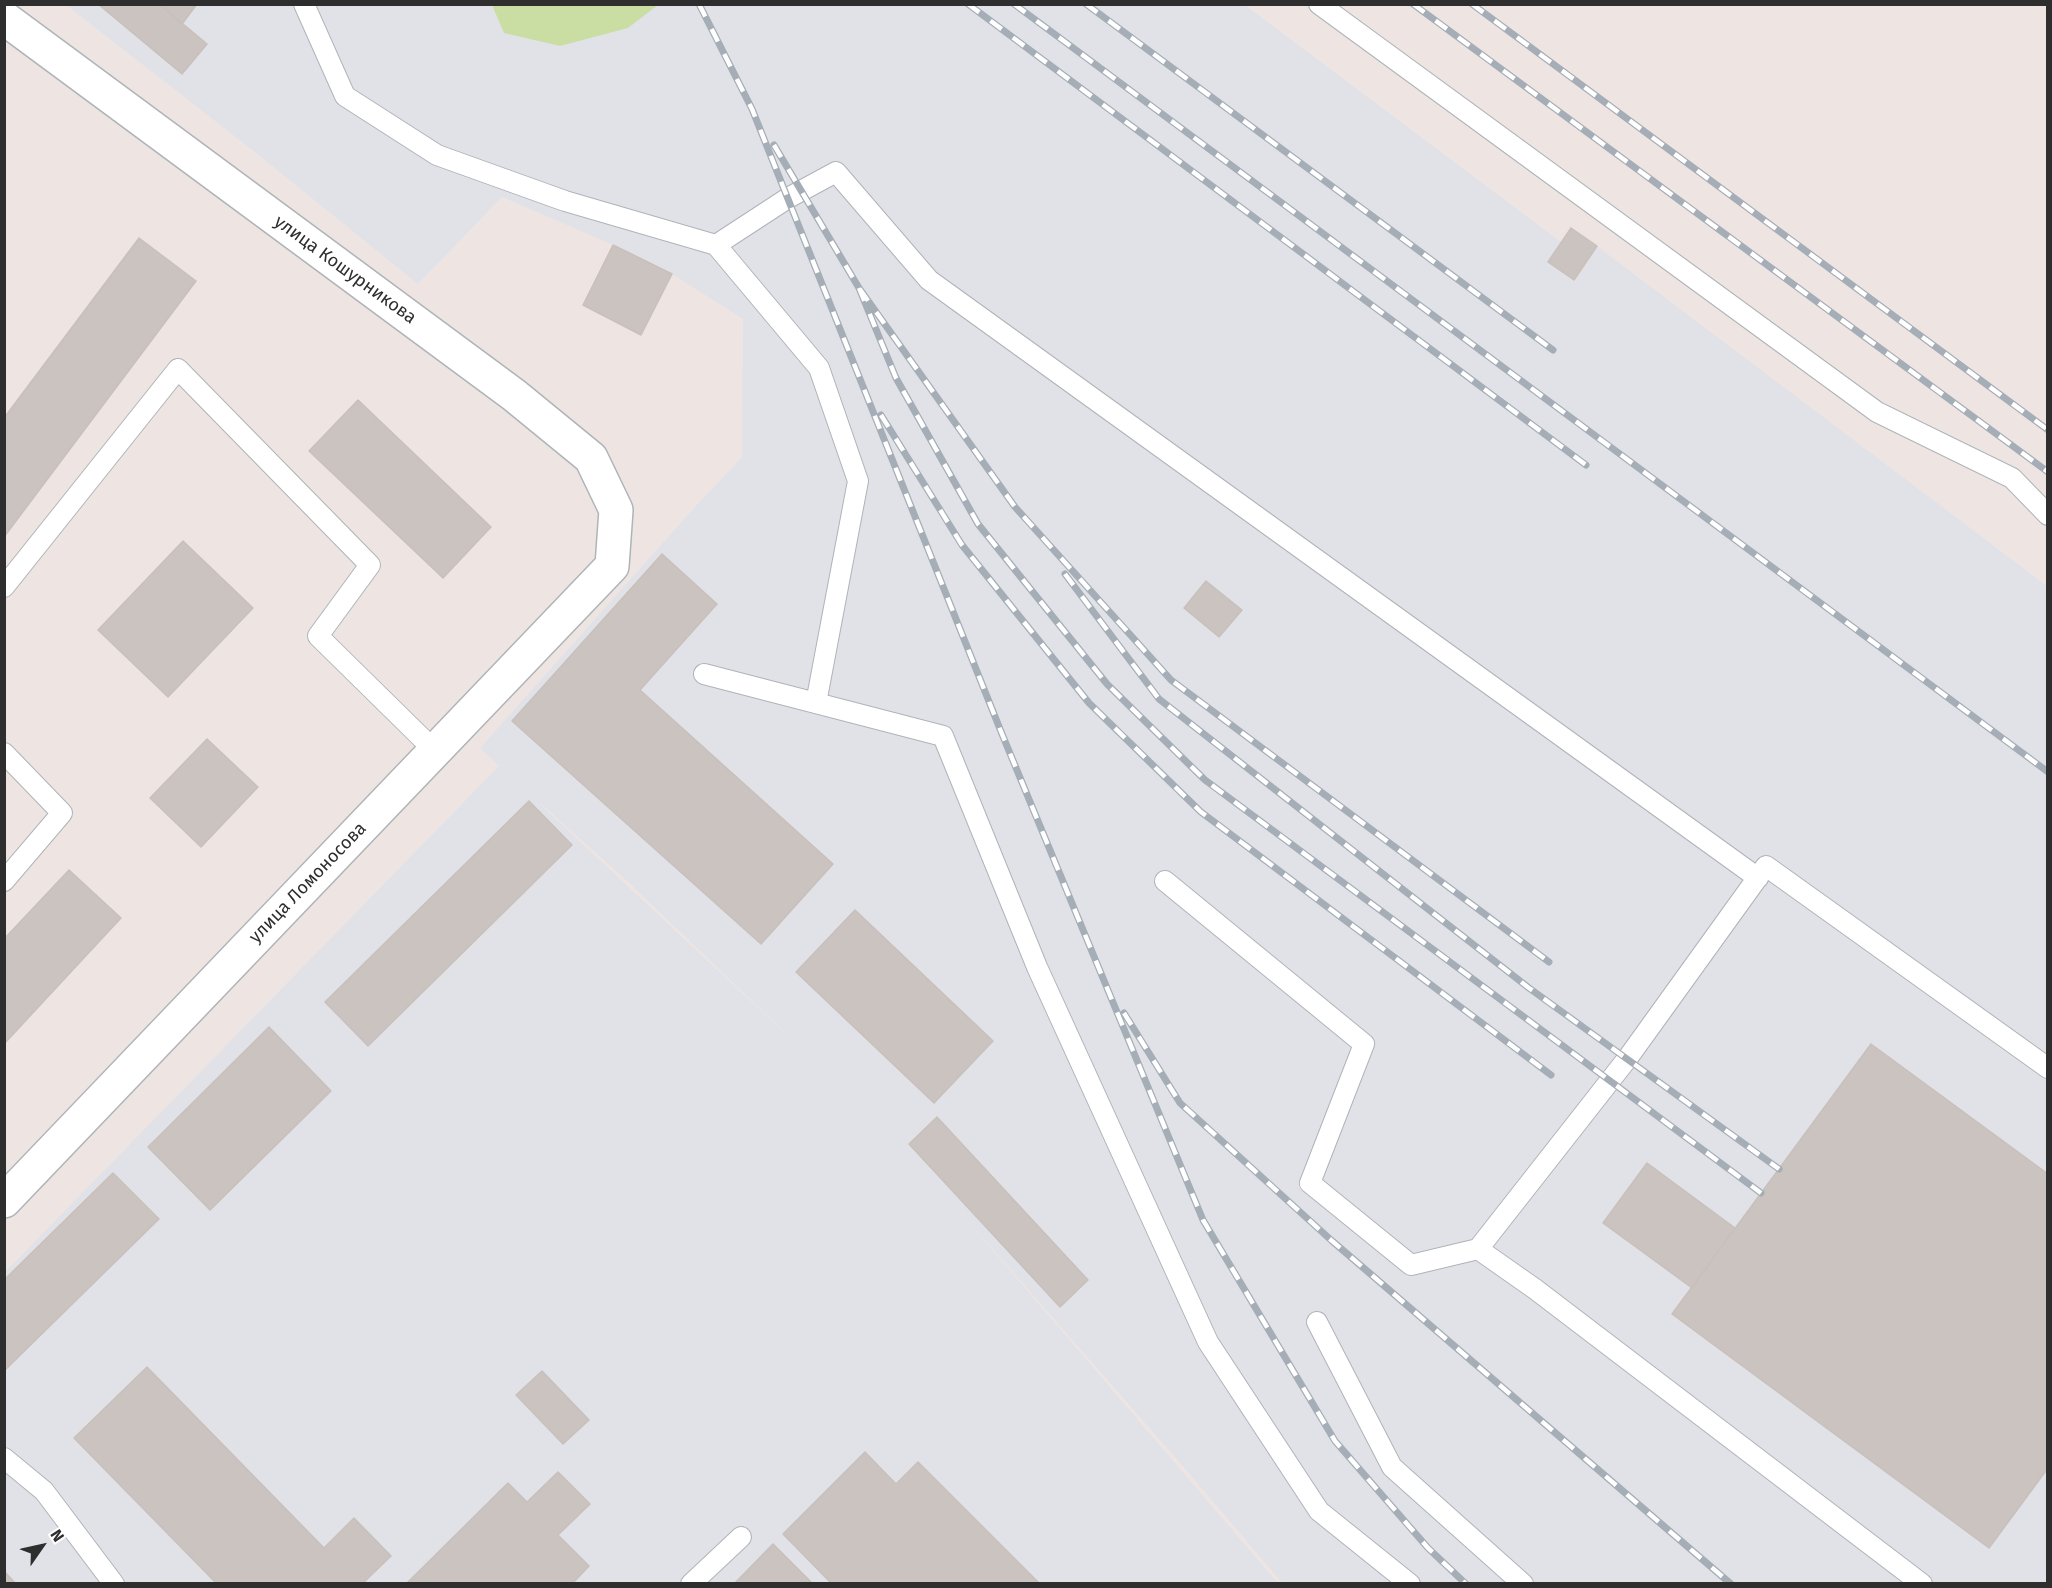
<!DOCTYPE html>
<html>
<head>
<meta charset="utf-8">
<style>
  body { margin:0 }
  #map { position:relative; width:2052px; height:1588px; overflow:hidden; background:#eee5e2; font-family:"Fira Sans",sans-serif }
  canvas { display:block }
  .frame { position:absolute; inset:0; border:6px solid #2e2e2e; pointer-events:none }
  .north { position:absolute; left:12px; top:1516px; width:60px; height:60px; -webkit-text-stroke:4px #fff; paint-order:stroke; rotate:56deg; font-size:16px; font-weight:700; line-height:24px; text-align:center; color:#2e2e2e }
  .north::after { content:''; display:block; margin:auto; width:21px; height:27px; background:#2e2e2e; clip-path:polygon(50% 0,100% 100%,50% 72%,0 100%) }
</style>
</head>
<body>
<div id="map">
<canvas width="2052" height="1588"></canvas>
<div class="frame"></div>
<div class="north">N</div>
</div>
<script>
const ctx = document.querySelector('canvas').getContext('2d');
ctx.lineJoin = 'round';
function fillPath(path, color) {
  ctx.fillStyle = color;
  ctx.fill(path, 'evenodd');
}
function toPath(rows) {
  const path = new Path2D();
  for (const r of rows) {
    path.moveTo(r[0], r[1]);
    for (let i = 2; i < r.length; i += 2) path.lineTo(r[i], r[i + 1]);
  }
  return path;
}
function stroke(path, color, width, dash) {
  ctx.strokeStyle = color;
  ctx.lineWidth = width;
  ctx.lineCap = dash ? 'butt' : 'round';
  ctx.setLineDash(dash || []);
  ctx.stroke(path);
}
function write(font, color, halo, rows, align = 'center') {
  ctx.font = font + ' "Fira Sans",sans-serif';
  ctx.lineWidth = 4.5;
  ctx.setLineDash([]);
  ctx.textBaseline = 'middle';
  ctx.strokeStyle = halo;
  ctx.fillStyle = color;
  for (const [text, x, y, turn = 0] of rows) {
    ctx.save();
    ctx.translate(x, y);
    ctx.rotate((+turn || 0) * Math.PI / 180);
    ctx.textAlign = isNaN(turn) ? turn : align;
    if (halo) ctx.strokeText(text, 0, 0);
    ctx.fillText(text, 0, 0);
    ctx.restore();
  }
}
fillPath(toPath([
  [66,5,1245,5,1561,242,1571,228,1597,246,2047,586,2047,1583,1282,1583,1187,1471,954,1205,1278,1583,5,1583,4,1273,499,766,480,748,694,508,742,457,743,319,672,274,613,245,502,197,418,284,251,149],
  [541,804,627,881,800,1047,541,805]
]), '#e1e2e7');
fillPath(toPath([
  [492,5,658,5,628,28,560,46,504,33]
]), '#cadea4');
const building = toPath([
  [98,4,159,4,207,44,182,74,98,4],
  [159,4,197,4,182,24,159,4],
  [1571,228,1597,246,1574,280,1548,262,1571,228],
  [139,238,196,281,4,537,4,418,139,238],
  [613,245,672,274,641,335,583,305,613,245],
  [358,400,491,527,443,578,309,451,358,400],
  [183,541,253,608,168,697,98,630,183,541],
  [662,554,717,604,640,690,833,864,761,944,512,721,662,554],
  [1206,581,1242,610,1219,637,1184,608,1206,581],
  [207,739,258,787,201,847,150,798,207,739],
  [529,801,572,845,368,1046,325,1002,529,801],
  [69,870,121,918,4,1044,4,939,69,870],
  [855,910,993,1041,934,1103,796,972,855,910],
  [269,1027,331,1091,210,1210,148,1147,269,1027],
  [1871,1044,2048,1174,2048,1468,1989,1548,1672,1314,1871,1044],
  [937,1117,1088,1280,1060,1307,909,1144,937,1117],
  [1647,1163,1735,1228,1692,1288,1603,1223,1647,1163],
  [113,1173,159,1219,4,1371,4,1280,113,1173],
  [147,1367,324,1548,354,1518,391,1556,362,1584,217,1584,74,1438,147,1367],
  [542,1371,589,1420,563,1444,516,1395,542,1371],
  [865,1452,896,1484,918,1462,1040,1584,832,1584,783,1534,865,1452],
  [558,1472,590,1504,558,1535,589,1566,572,1584,406,1584,508,1483,527,1502,558,1472],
  [773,1544,813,1584,734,1584,773,1544],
  [4,1571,16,1584,4,1584,4,1571]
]);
fillPath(building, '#cac3c0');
stroke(building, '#c9c0bb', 1.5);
const service = toPath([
  [304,4,345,96,437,155,565,201,716,245,788,198,836,172,929,280,1758,878],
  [1319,4,1877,412,2012,478,2048,515],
  [716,245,819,368,858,481,816,703],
  [4,587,178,369,370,565,318,636,435,751],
  [704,674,943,736,1037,967,1208,1342,1319,1511,1410,1584],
  [4,753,62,813,4,881],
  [1165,881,1364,1044,1310,1183,1411,1265,1478,1249,1535,1289,1922,1584],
  [1478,1249,1627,1059,1766,866,2048,1068],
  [1317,1322,1392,1467,1523,1584],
  [4,1458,44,1491,114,1584],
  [691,1584,741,1537]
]);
const minor = toPath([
  [4,18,514,395,591,458,616,510,612,566,4,1201]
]);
stroke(service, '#aeb4b8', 22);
stroke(minor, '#aeb4b8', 36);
stroke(service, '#fff', 20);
stroke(minor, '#fff', 33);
const rail = toPath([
  [699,4,752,109,1002,734,1203,1220,1335,1441,1428,1548,1466,1584],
  [968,4,1586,465],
  [1014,4,2048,772],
  [1086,4,1553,350],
  [1413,4,2048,472],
  [1472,4,2048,430],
  [774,145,859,288,1015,507,1171,680,1549,962],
  [859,288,896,378,978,524,1107,684,1205,780,1761,1193],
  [881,415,962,545,1089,703,1201,812,1551,1075],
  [1065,574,1159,699,1529,988,1779,1169],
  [1124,1013,1180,1103,1331,1240,1731,1584]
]);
stroke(rail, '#a5adb6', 7);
stroke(rail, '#fff', 4.5, [14]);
write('18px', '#2e2e2e', '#fff', [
  ["улица Кошурникова",345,270,36],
  ["улица Ломоносова",308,883,-46]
]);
</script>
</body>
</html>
